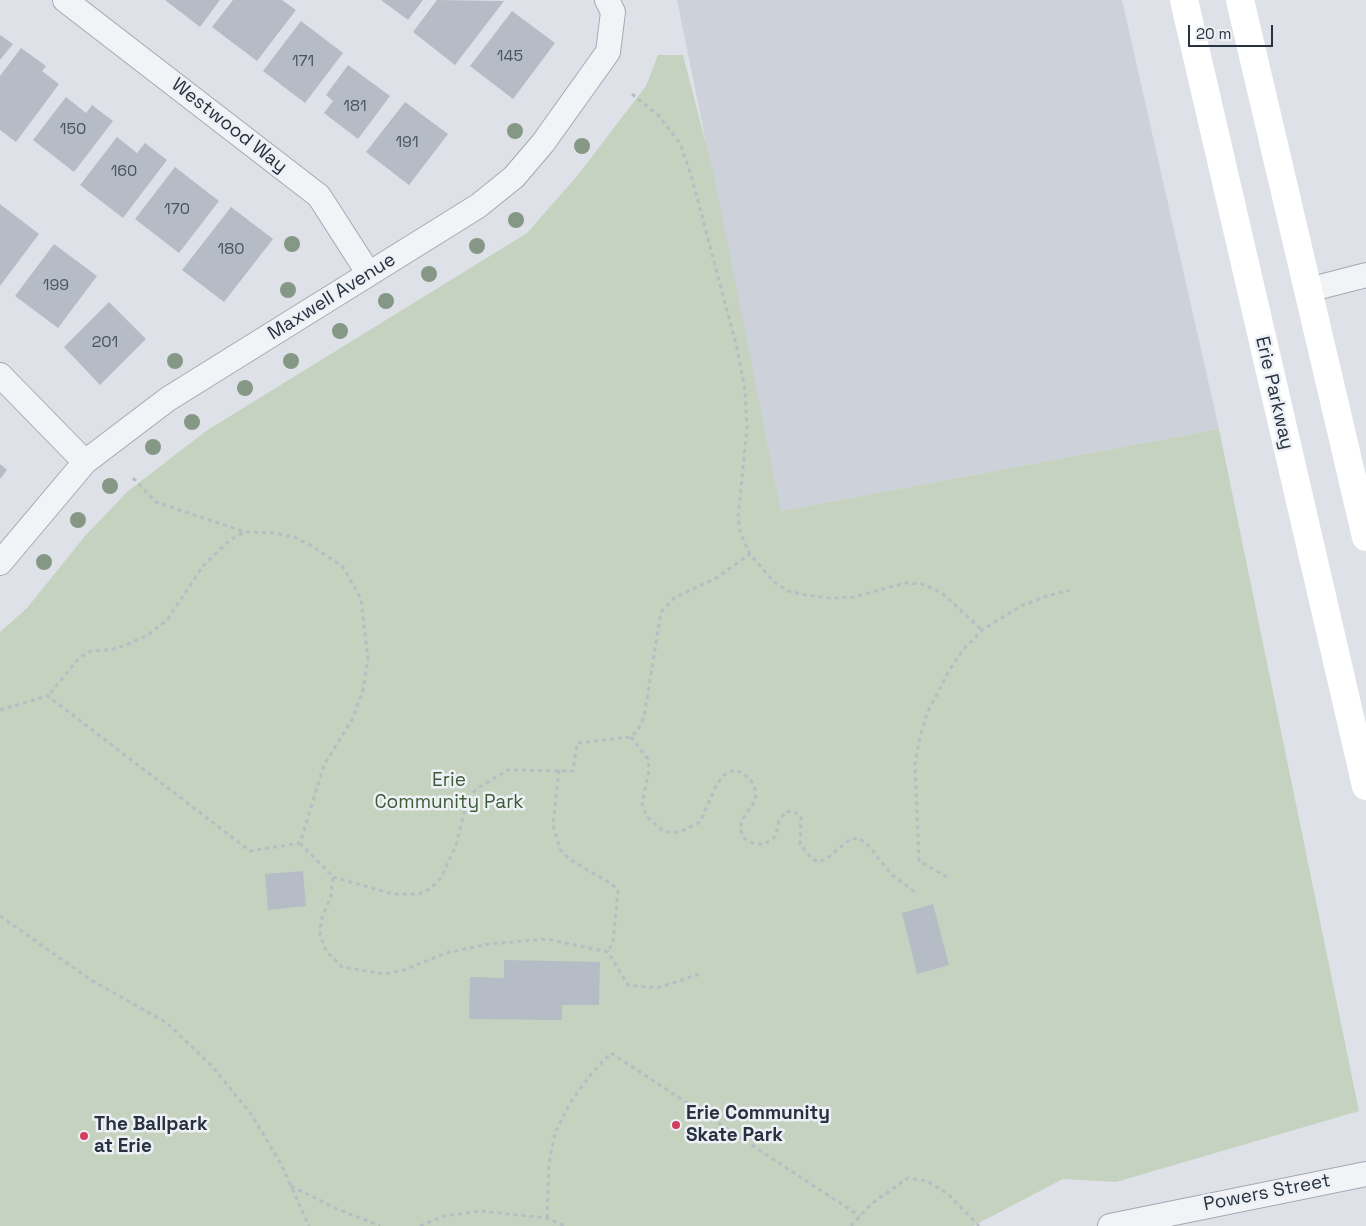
<!DOCTYPE html>
<html>
<head>
<meta charset="utf-8">
<style>
  body { margin:0 }
  #map { position:relative; width:1366px; height:1226px; overflow:hidden; background:#dee2e8; font-family:"Space Grotesk",sans-serif }
  canvas { display:block }
  .scale { position:absolute; left:1188px; top:25px; width:85px; height:22px; box-sizing:border-box; border:2px solid #27313f; border-top:0; padding-left:6px; font-size:15px; line-height:18px; white-space:nowrap; color:#27313f; -webkit-text-stroke:4px #edf1f5; paint-order:stroke }
</style>
</head>
<body>
<div id="map">
<canvas width="1366" height="1226"></canvas>
<div class="scale">20 m</div>
</div>
<script>
const ctx = document.querySelector('canvas').getContext('2d');
ctx.lineJoin = 'round';
function fillPath(path, color) {
  ctx.fillStyle = color;
  ctx.fill(path, 'evenodd');
}
function toPath(rows) {
  const path = new Path2D();
  for (const r of rows) {
    path.moveTo(r[0], r[1]);
    for (let i = 2; i < r.length; i += 2) path.lineTo(r[i], r[i + 1]);
  }
  return path;
}
function stroke(path, color, width, dash) {
  ctx.strokeStyle = color;
  ctx.lineWidth = width;
  ctx.lineCap = dash ? 'butt' : 'round';
  ctx.setLineDash(dash || []);
  ctx.stroke(path);
}
function write(font, color, halo, rows, align = 'center') {
  ctx.font = font + ' "Space Grotesk",sans-serif';
  ctx.lineWidth = 5;
  ctx.setLineDash([]);
  ctx.textBaseline = 'middle';
  ctx.strokeStyle = halo;
  ctx.fillStyle = color;
  for (const [text, x, y, turn = 0] of rows) {
    ctx.save();
    ctx.translate(x, y);
    ctx.rotate((+turn || 0) * Math.PI / 180);
    ctx.textAlign = isNaN(turn) ? turn : align;
    if (halo) ctx.strokeText(text, 0, 0);
    ctx.fillText(text, 0, 0);
    ctx.restore();
  }
}
fillPath(toPath([
  [677,0,1122,0,1219,429,781,511]
]), '#ccd1da');
fillPath(toPath([
  [658,55,683,55,712,167,781,511,1219,429,1359,1111,1116,1182,1063,1179,973,1226,0,1226,0,632,27,608,85,536,127,492,206,431,527,233,577,176,646,86]
]), '#c5d2bf');
fillPath(toPath([
  [165,0,220,0,200,27],
  [233,0,282,0,296,10,257,61,212,27],
  [381,0,423,0,408,20],
  [437,0,504,1,455,65,413,32],
  [512,11,555,43,513,99,470,66],
  [301,21,343,53,305,103,263,71],
  [0,35,13,44,0,60],
  [21,48,46,66,42,71,59,84,16,142,0,130,0,76],
  [348,65,390,96,358,139,324,113,333,101,326,95],
  [66,97,86,113,92,105,113,121,74,172,33,140],
  [405,102,448,134,409,185,366,152],
  [117,137,137,153,145,143,167,160,123,218,80,185],
  [175,167,219,201,179,253,135,219],
  [0,204,39,234,0,286],
  [231,207,273,239,224,302,182,270],
  [54,244,97,276,58,328,15,296],
  [109,302,146,339,100,385,64,347],
  [0,464,7,470,0,479],
  [303,871,306,906,268,910,265,874],
  [933,904,949,965,917,974,902,913],
  [504,960,600,962,599,1005,562,1005,562,1020,469,1019,470,977,504,978]
]), '#b5bcc5');
const minor = toPath([
  [65,0,319,196,369,274],
  [1308,290,1366,275],
  [0,375,85,462],
  [0,563,85,462,168,399,478,206,514,177,543,143,608,52,613,12,607,0],
  [1110,1226,1366,1174]
]);
stroke(minor, '#a3a9b2', 26);
stroke(toPath([
  [632,94,658,115,680,143,691,175,737,348,745,390,747,427,738,518,741,535,750,554,774,582,788,591,806,595,830,598,854,597,905,583,922,584,941,592,982,630],
  [133,478,156,502,245,532],
  [0,710,48,696,250,851,300,843,324,765,353,718,363,690,368,659,361,599,343,567,312,546,294,537,274,533,245,532,231,539,203,566,167,620,148,635,126,645,110,650,91,651,79,658,48,696],
  [631,737,648,759,649,770,642,804,647,817,663,831,673,833,684,830,700,822,717,784,724,775,734,770,743,773,752,782,756,792,755,801,742,820,740,829,744,838,752,843,761,844,771,841,776,835,779,821,785,812,793,811,801,817,800,844,812,859,819,862,829,857,850,839,859,838,869,846,891,874,916,893],
  [559,770,553,825,560,849,569,859,612,884,618,891,613,942,608,952],
  [300,843,333,877,331,896,321,920,320,934,326,951,342,967,384,974,404,970,446,953,489,944,547,939,608,952,628,985,657,988,700,974],
  [333,877,393,894,419,894,431,888,441,878,456,845,467,801,476,789,508,770,573,771,577,743,631,737,639,728,644,717,661,612,674,598,716,578,750,554],
  [947,877,919,861,915,764,919,741,927,713,950,669,964,649,982,630,1021,606,1047,596,1070,590],
  [0,916,91,980,167,1023,211,1065,251,1114,281,1164,309,1226],
  [291,1186,337,1209,380,1226],
  [547,1218,549,1163,555,1133,570,1103,592,1073,611,1053,860,1216],
  [420,1226,444,1216,480,1211,547,1218,565,1226],
  [851,1226,871,1204,908,1178,927,1181,948,1194,979,1226]
]), '#b8bdc3', 3, [4, 4]);
stroke(minor, '#f1f3f6', 24);
stroke(toPath([
  [1184,0,1366,786],
  [1240,0,1366,537]
]), '#fff', 28);
ctx.fillStyle = '#859885';
for (const [x, y] of [
  [515,131],
  [582,146],
  [516,220],
  [292,244],
  [477,246],
  [429,274],
  [288,290],
  [386,301],
  [340,331],
  [175,361],
  [291,361],
  [245,388],
  [192,422],
  [153,447],
  [110,486],
  [78,520],
  [44,562]
]) {
  ctx.beginPath();
  ctx.arc(x, y, 8, 0, 2 * Math.PI);
  ctx.fill();
}
for (const [x, y, r, color] of [
  [676,1125,5,"#d03f5c"],
  [84,1136,5,"#d03f5c"]
]) {
  const dot = new Path2D();
  dot.arc(x, y, r, 0, 2 * Math.PI);
  ctx.fillStyle = color;
  ctx.fill(dot);
  stroke(dot, '#edf1f5', 2);
}
write('16px', '#4a5460', null, [
  ["145",510,57],
  ["171",303,62],
  ["181",355,107],
  ["150",73,130],
  ["191",407,143],
  ["160",124,172],
  ["170",177,210],
  ["180",231,250],
  ["199",56,286],
  ["201",105,343]
]);
write('19px', '#27313f', '#edf1f5', [
  ["Westwood Way",229,126,38],
  ["Maxwell Avenue",332,297,-32],
  ["Erie Parkway",1274,393,77],
  ["Powers Street",1267,1193,-11]
]);
write('19px', '#3d5b34', '#edf1f5', [
  ["Erie",449,781],
  ["Community Park",449,803]
]);
write('bold 19px', '#27313f', '#edf1f5', [
  ["Erie Community",686,1114],
  ["Skate Park",686,1136],
  ["The Ballpark",94,1125],
  ["at Erie",94,1147]
], 'left');
</script>
</body>
</html>
